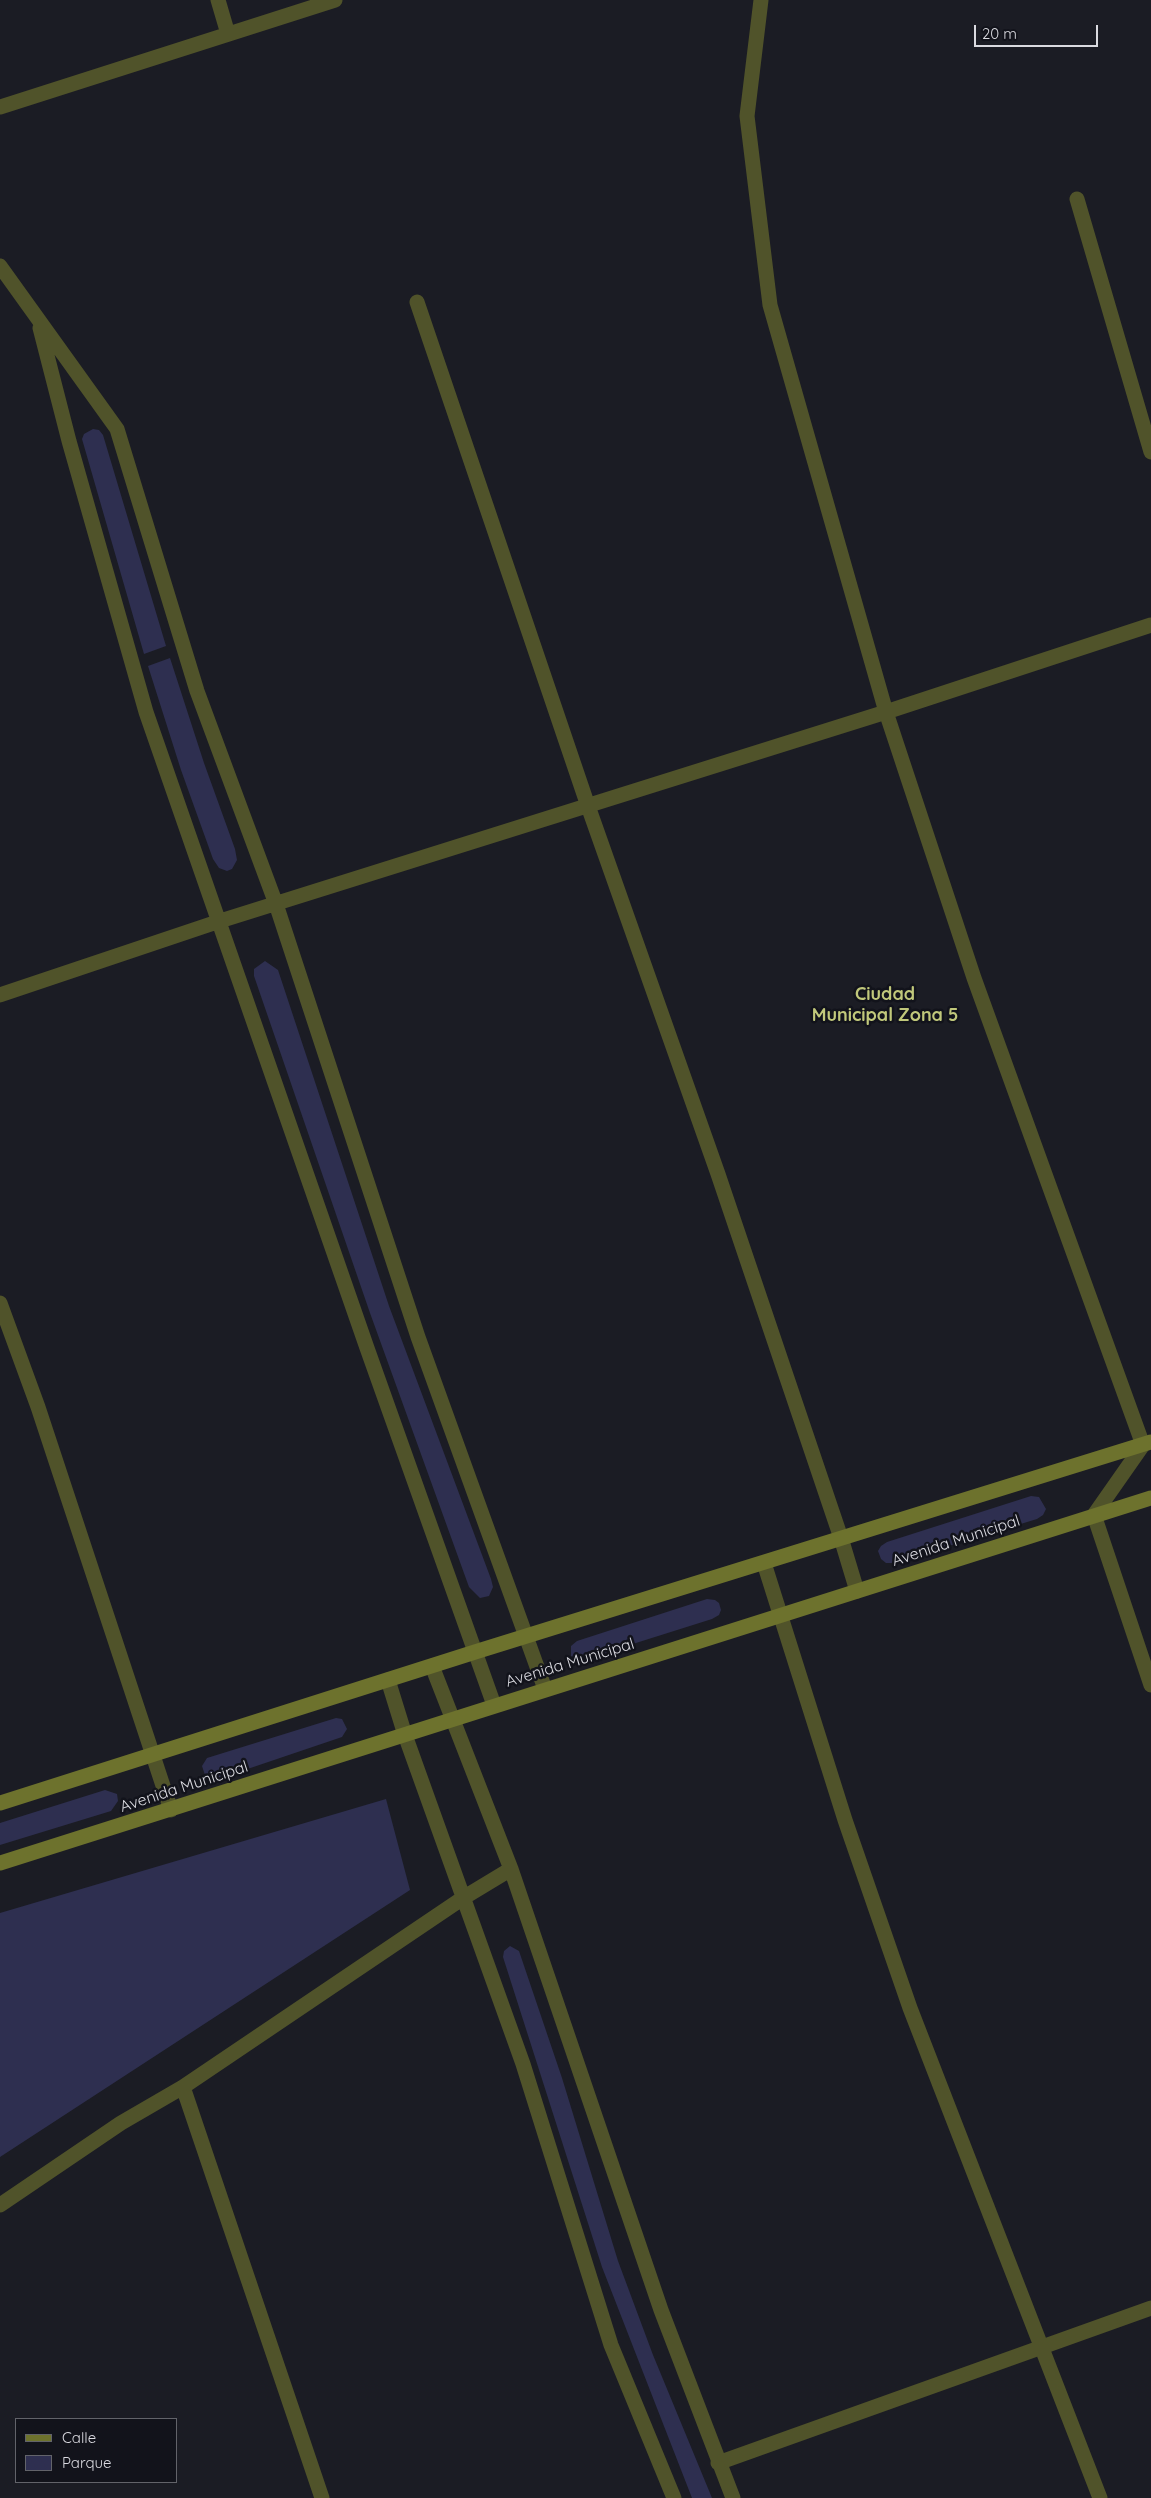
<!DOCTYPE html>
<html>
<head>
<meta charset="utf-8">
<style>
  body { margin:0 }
  #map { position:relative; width:1151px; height:2498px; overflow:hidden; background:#1b1c24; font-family:Quicksand,sans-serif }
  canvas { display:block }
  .legend { position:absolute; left:15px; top:2418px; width:162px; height:65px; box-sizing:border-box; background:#12131b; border:1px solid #62636a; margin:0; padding:6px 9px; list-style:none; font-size:15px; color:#dadae0 }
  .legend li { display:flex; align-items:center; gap:10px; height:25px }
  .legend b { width:25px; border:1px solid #62636a }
  .scale { position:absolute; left:974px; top:25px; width:124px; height:22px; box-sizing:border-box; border:2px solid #dadae0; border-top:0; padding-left:6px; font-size:15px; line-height:18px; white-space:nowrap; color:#dadae0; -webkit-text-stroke:4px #12131b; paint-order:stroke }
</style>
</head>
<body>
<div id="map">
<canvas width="1151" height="2498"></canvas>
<ul class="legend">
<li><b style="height:6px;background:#6d722d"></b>Calle</li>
<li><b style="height:14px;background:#2e2f50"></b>Parque</li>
</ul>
<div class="scale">20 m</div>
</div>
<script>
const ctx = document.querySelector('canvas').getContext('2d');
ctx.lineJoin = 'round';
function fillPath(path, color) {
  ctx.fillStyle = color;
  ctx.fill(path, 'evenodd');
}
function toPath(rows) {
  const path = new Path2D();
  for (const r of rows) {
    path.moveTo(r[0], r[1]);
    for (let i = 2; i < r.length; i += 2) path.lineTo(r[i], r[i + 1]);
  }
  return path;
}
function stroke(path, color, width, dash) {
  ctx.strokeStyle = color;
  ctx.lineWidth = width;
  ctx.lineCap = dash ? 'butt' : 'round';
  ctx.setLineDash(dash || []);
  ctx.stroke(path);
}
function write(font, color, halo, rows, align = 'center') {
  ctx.font = font + ' Quicksand,sans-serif';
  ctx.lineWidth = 5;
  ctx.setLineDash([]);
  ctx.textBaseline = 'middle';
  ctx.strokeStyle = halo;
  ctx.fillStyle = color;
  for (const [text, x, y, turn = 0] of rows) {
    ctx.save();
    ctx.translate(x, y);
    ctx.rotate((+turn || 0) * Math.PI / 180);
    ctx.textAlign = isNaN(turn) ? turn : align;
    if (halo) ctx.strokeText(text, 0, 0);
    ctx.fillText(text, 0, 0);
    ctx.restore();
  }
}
fillPath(toPath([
  [93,429,99,430,103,435,166,646,144,654,82,439,84,434],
  [170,658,204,763,235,849,237,860,232,869,227,871,219,868,213,859,181,770,148,666],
  [265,961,278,970,389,1306,491,1579,493,1587,489,1596,480,1598,469,1587,370,1313,254,976,254,969],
  [1031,1496,1039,1497,1046,1509,1043,1515,1037,1519,893,1563,886,1563,881,1559,878,1551,881,1546,887,1542],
  [707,1599,715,1600,719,1603,721,1610,719,1615,712,1619,582,1660,571,1656,571,1646,577,1641],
  [336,1718,342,1719,347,1729,342,1737,215,1780,209,1779,205,1775,202,1766,207,1758],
  [105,1790,117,1794,118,1801,111,1811,0,1845,0,1823],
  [386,1799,410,1890,0,2157,0,1913],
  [510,1946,519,1951,562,2078,618,2261,653,2355,712,2498,692,2498,602,2267,503,1957,504,1951]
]), '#2e2f50');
stroke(toPath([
  [218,0,228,34],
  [761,0,747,116,770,305,886,712,974,978,1143,1445,1094,1515,1151,1685],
  [0,107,335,0],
  [1077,199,1151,452],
  [0,266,117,429,197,691,276,904,418,1337,545,1689],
  [417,302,588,806,718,1174,841,1538,857,1591],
  [40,328,69,441,146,712,367,1348,494,1705],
  [0,995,220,921,886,712,1151,625],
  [0,1303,38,1407,171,1810],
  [764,1563,845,1820,910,2008,1100,2498],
  [432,1666,511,1869,661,2310,733,2498],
  [388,1680,405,1735,523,2064,611,2345,674,2498],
  [183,2087,322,2498],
  [0,2205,121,2123,183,2087,463,1898,511,1869],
  [718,2463,1151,2308]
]), '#50532a', 15);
stroke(toPath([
  [0,1803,475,1652,1151,1442],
  [0,1863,1151,1498]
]), '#6d722d', 15);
write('16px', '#dadae0', '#12131b', [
  ["Avenida Municipal",956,1541,-18],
  ["Avenida Municipal",570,1663,-17],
  ["Avenida Municipal",184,1787,-18]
]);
write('bold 18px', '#c1c87b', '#12131b', [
  ["Ciudad",885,995],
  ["Municipal Zona 5",885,1016]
]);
</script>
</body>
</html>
